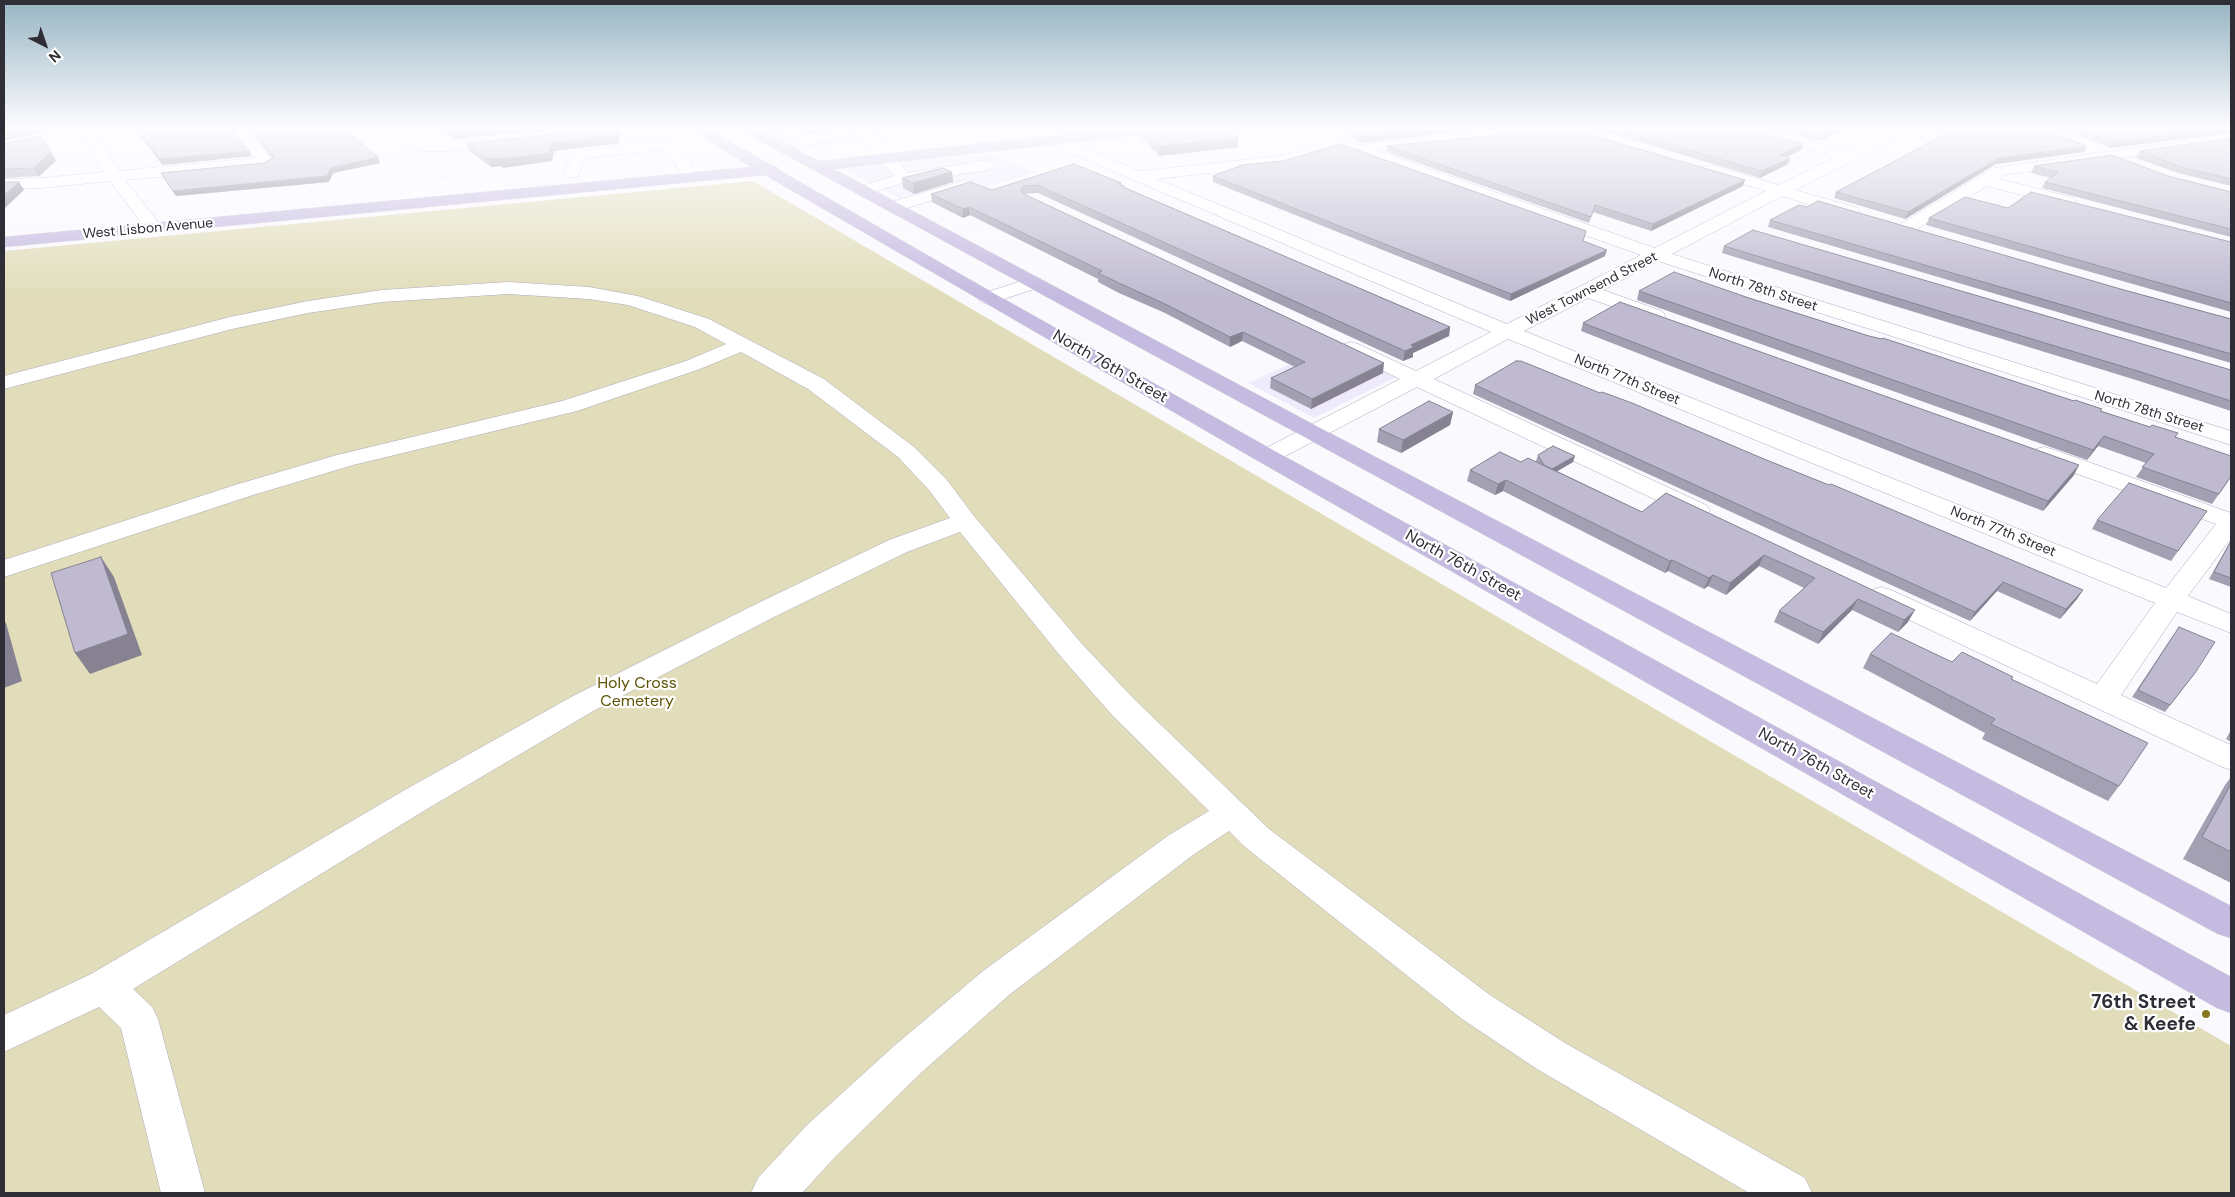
<!DOCTYPE html>
<html>
<head>
<meta charset="utf-8">
<style>
  body { margin:0 }
  #map { position:relative; width:2235px; height:1197px; overflow:hidden; background:#faf9fe; font-family:"DM Sans",sans-serif }
  canvas { display:block }
  .frame { position:absolute; inset:0; border:5px solid #2f2d35; pointer-events:none }
  .north { position:absolute; left:20px; top:20px; width:50px; height:50px; -webkit-text-stroke:4px #fff; paint-order:stroke; rotate:139deg; font-size:14px; font-weight:700; line-height:20px; text-align:center; color:#2f2d35 }
  .north::after { content:''; display:block; margin:auto; width:18px; height:22px; background:#2f2d35; clip-path:polygon(50% 0,100% 100%,50% 72%,0 100%) }
</style>
</head>
<body>
<div id="map">
<canvas width="2235" height="1197"></canvas>
<div class="frame"></div>
<div class="north">N</div>
</div>
<script>
const ctx = document.querySelector('canvas').getContext('2d');
ctx.lineJoin = 'round';
function fillPath(path, color) {
  ctx.fillStyle = color;
  ctx.fill(path, 'evenodd');
}
function toPath(rows) {
  const path = new Path2D();
  for (const r of rows) {
    path.moveTo(r[0], r[1]);
    for (let i = 2; i < r.length; i += 2) path.lineTo(r[i], r[i + 1]);
  }
  return path;
}
function stroke(path, color, width, dash) {
  ctx.strokeStyle = color;
  ctx.lineWidth = width;
  ctx.lineCap = dash ? 'butt' : 'round';
  ctx.setLineDash(dash || []);
  ctx.stroke(path);
}
function write(font, color, halo, rows, align = 'center') {
  ctx.font = font + ' "DM Sans",sans-serif';
  ctx.lineWidth = 4.5;
  ctx.setLineDash([]);
  ctx.textBaseline = 'middle';
  ctx.strokeStyle = halo;
  ctx.fillStyle = color;
  for (const [text, x, y, turn = 0] of rows) {
    ctx.save();
    ctx.translate(x, y);
    ctx.rotate((+turn || 0) * Math.PI / 180);
    ctx.textAlign = isNaN(turn) ? turn : align;
    if (halo) ctx.strokeText(text, 0, 0);
    ctx.fillText(text, 0, 0);
    ctx.restore();
  }
}
fillPath(toPath([
  [758,129,882,129,889,140,794,149],
  [993,153,1036,173,915,206,843,169],
  [1336,343,1402,374,1314,418,1248,383]
]), '#efebfd');
fillPath(toPath([
  [753,181,2231,1046,2231,1193,4,1193,4,251]
]), '#e1ddba');
const minor = toPath([
  [67,129,93,129,119,171,255,158,230,129,245,129,274,162,271,165,266,167,125,180,163,228,160,232,154,233,148,232,110,181,42,188,4,189,4,179,42,178,104,172,82,134,65,139,4,151,4,143,67,129],
  [383,129,399,129,408,137,421,141,452,141,503,137,508,138,510,141,508,144,503,145,452,151,419,151,398,143,383,129],
  [538,129,555,129,563,137,561,140,551,140,538,129],
  [585,129,646,129,639,133,581,138,576,137,574,134,576,131,585,129],
  [777,129,795,129,809,137,839,129,872,131,908,173,987,160,993,162,995,165,993,168,987,170,906,182,863,195,857,193,855,190,857,187,894,176,862,137,854,134,807,146,777,129],
  [1019,129,1039,129,1139,171,1281,156,1325,143,1295,132,1293,129,1315,129,1359,145,1501,129,1524,129,1522,132,1498,139,1378,151,1655,248,1766,191,1703,172,1701,169,1703,166,1715,166,1779,185,1835,157,1743,132,1741,129,1766,129,1847,151,1882,134,1901,129,1927,129,1925,132,1892,140,1795,190,1858,208,1860,212,1858,216,1846,216,1782,196,1672,254,2231,431,2231,445,1658,261,1603,290,1662,311,1665,315,1662,319,1655,321,1648,319,1588,298,1524,331,2166,588,2216,524,2036,459,2032,454,2036,449,2044,447,2052,449,2231,513,2231,538,2188,596,2231,614,2231,633,2177,612,2121,695,2231,745,2231,770,2220,766,1871,602,1867,596,1871,590,1881,587,1891,590,2097,684,2155,603,1508,339,1434,379,1706,505,1710,510,1706,515,1697,518,1688,515,1417,387,1276,461,1268,463,1260,461,1256,456,1260,451,1400,379,1344,352,1341,348,1344,344,1351,342,1358,344,1416,371,1491,332,1021,132,1019,129],
  [1339,148,1641,255,1507,324,1157,179,1282,165,1339,148],
  [1571,129,1591,129,1589,132,1577,135,1572,134,1571,129],
  [2231,134,2231,142,2004,175,1999,179,2074,198,2076,202,2074,206,2068,207,1987,186,1912,232,1906,233,1900,232,1897,228,1900,224,1994,168,2231,134],
  [660,140,675,144,679,148,692,164,696,178,694,181,682,181,676,164,665,151,660,150,592,157,583,162,578,177,566,177,564,174,571,157,583,150,660,140],
  [966,180,972,182,974,185,972,188,894,212,888,211,886,207,888,203,966,180],
  [1034,277,1041,279,1043,283,1041,287,988,304,981,302,978,298,981,294,1034,277],
  [508,282,589,287,638,296,709,319,824,379,914,447,947,480,974,516,1082,644,1134,699,1269,829,1490,995,1565,1043,1805,1178,1812,1193,1749,1193,1537,1069,1462,1019,1245,847,1229,831,1193,855,1009,995,922,1072,836,1156,802,1193,751,1193,758,1178,806,1126,894,1046,983,971,1169,835,1209,811,1112,715,1062,658,960,532,907,552,774,617,595,710,427,809,133,989,152,1007,158,1019,205,1193,161,1193,121,1028,99,1007,4,1052,4,1015,91,974,403,791,573,696,754,605,889,540,950,518,929,490,898,457,808,389,741,352,700,369,577,411,353,465,253,495,4,577,4,560,235,485,337,455,562,401,686,361,726,344,695,327,628,305,589,299,508,294,382,302,308,313,232,329,4,389,4,376,230,317,308,301,382,290,508,282]
]);
const major = toPath([
  [690,129,708,129,771,165,777,167,779,170,995,294,1262,444,2231,977,2231,1013,2217,1008,1246,454,765,175,4,247,4,237,751,167,690,129],
  [738,129,757,129,819,161,1113,129,1164,129,1157,133,834,169,1305,420,2231,906,2231,938,2218,934,738,129]
]);
stroke(minor, '#aea9be', 1);
stroke(major, '#d5d5d7', 1);
stroke(toPath([
  [442,179,448,166]
]), '#8b8a90', 2, [0.5, 2.5]);
fillPath(minor, '#fff');
fillPath(major, '#c5bae0');
fillPath(toPath([
  [135,129,230,129,249,151,251,156,162,165],
  [248,129,345,129,378,157,380,163,333,173,329,182,176,196,164,178,161,173,264,163,272,158],
  [440,129,561,129,452,139],
  [618,129,620,137,619,143,554,151,552,161,502,168,502,166,491,167,469,151,466,143],
  [797,129,831,129,809,135],
  [1141,129,1228,129,1238,138,1238,147,1159,156,1141,137],
  [1341,129,1482,129,1359,143],
  [1596,129,1749,129,1803,144,1801,150,1787,157,1790,158,1788,164,1760,178],
  [1774,129,1845,129,1819,141],
  [2060,129,2231,129,2111,148],
  [1499,135,1743,186,1651,231,1593,212,1589,223,1387,152,1387,146],
  [2231,138,2231,186,2178,173,2136,158,2140,151],
  [4,144,51,152,56,161,39,176,4,178],
  [2084,152,1996,164,1905,219,1834,198,1836,192,1897,160],
  [1074,164,1121,183,1121,185,1124,186,1124,187,1450,327,1449,336,1413,353,1413,357,1403,361,1038,193,1024,194,1383,373,1311,409,1270,388,1271,378,1295,367,1242,341,1230,347,1165,313,1119,293,1098,282,1098,279,970,215,963,218,932,202,931,194,992,190],
  [2034,166,2168,176,2231,192,2231,237,2042,188,2045,182,2051,178,2031,173],
  [952,172,953,182,914,194,903,188,902,178],
  [1213,176,1583,241,1605,256,1510,301,1213,182],
  [2008,208,2231,242,2231,312,1926,225,1929,218],
  [1770,220,2124,290,2231,319,2231,363,1768,227],
  [1724,246,2231,370,2231,411,2136,380,1722,253],
  [1639,291,1749,298,2074,401,2102,409,2101,411,2150,427,2178,433,2175,437,2231,477,2212,504,2136,477,2146,463,2098,446,2087,460,1637,300],
  [1583,323,2074,475,2043,511,1581,331],
  [1475,385,1764,459,2083,590,2077,599,2060,619,1997,591,1970,621,1473,394],
  [1453,412,1450,425,1401,453,1377,442,1379,429],
  [1538,455,1573,462,1557,471,1642,512,1666,493,1908,622,1898,632,1852,610,1818,644,1774,622,1779,611,1804,588,1759,566,1726,595,1708,586,1704,589,1668,571,1665,573,1503,491,1495,495,1467,481,1470,470,1521,462,1536,461],
  [2207,511,2171,561,2092,529,2097,520],
  [2231,540,2231,587,2209,579],
  [2174,634,2195,673,2165,712,2132,697],
  [1870,654,1952,662,2013,677,2012,679,2119,786,2108,801,1982,739,1985,733,1863,668],
  [2231,730,2231,742,2226,739],
  [2231,777,2231,883,2183,859,2225,785]
]), '#a4a0b3');
fillPath(toPath([
  [15,129,46,129,47,131,4,141,4,132],
  [449,129,561,129,452,139],
  [618,129,620,137,619,143,554,151,552,161,502,168,502,166,491,167,488,159,552,143],
  [808,129,831,129,809,135],
  [1431,129,1482,129,1359,143,1360,137],
  [1834,129,1845,129,1819,141,1821,135],
  [2213,129,2231,129,2231,133,2111,148,2114,142],
  [1238,138,1238,147,1159,156,1159,146],
  [1803,144,1801,150,1778,161,1780,155],
  [2087,146,2084,152,1996,164,1905,219,1908,212,1999,158],
  [249,151,251,156,162,165,160,159],
  [51,152,56,161,39,176,34,168],
  [378,157,380,163,333,173,329,182,176,196,173,191,331,168],
  [1790,158,1788,164,1760,178,1762,171],
  [952,172,953,182,914,194,913,183],
  [1745,180,1743,186,1651,231,1653,224],
  [19,182,24,190,4,209,4,195],
  [969,207,970,215,963,218,963,209],
  [1607,250,1605,256,1510,301,1511,294],
  [1450,327,1449,336,1413,353,1413,357,1403,361,1405,351,1411,345],
  [1243,332,1242,341,1230,347,1230,337],
  [1384,363,1383,373,1311,409,1312,399],
  [1453,412,1450,425,1401,453,1403,440],
  [2104,436,2098,446,2087,460,2093,450],
  [1575,456,1573,462,1546,478,1548,471],
  [2079,465,2074,475,2043,511,2048,501],
  [1506,480,1503,491,1495,495,1498,484],
  [1764,555,1759,566,1726,595,1730,583],
  [101,557,114,577,142,655,90,674,75,653],
  [1672,560,1668,571,1665,573,1670,561],
  [1713,575,1708,586,1704,589,1709,578],
  [2003,582,1997,591,1970,621,1975,612],
  [2083,590,2077,599,2060,619,2066,609],
  [1858,599,1852,610,1818,644,1823,632],
  [1915,610,1908,622,1898,632,1904,620],
  [4,620,6,623,22,681,4,688]
]), '#868292');
const building = toPath([
  [4,129,15,129,4,132,4,129],
  [137,129,230,129,249,151,160,159,137,129],
  [250,129,345,129,378,157,331,168,327,176,173,191,161,173,264,163,274,157,250,129],
  [610,129,618,129,617,135,552,143,549,153,500,159,500,158,488,159,466,143,610,129],
  [1143,129,1228,129,1238,138,1159,146,1143,129],
  [1349,129,1431,129,1360,137,1349,129],
  [1519,129,1571,129,1745,180,1653,224,1595,205,1591,217,1387,146,1499,135,1519,129],
  [1617,129,1749,129,1803,144,1780,155,1790,158,1762,171,1617,129],
  [1798,129,1834,129,1821,135,1798,129],
  [1953,129,2042,129,2087,146,1999,158,1908,212,1836,192,1897,160,1953,129],
  [2080,129,2213,129,2114,142,2080,129],
  [41,136,51,152,34,168,4,169,4,144,41,136],
  [2231,138,2231,179,2181,167,2140,151,2231,138],
  [1340,144,1586,231,1583,241,1607,250,1511,294,1213,176,1242,165,1283,161,1340,144],
  [2112,155,2168,176,2231,192,2231,229,2045,182,2058,172,2034,166,2112,155],
  [1074,164,1121,183,1119,184,1124,186,1123,187,1450,327,1411,345,1414,347,1405,351,1037,185,1023,186,1021,191,1024,194,1384,363,1312,399,1271,378,1305,362,1243,332,1230,337,1165,304,1119,283,1098,273,1102,271,969,207,963,209,931,194,970,182,992,190,1074,164],
  [943,168,952,172,913,183,902,178,943,168],
  [4,182,19,182,4,195,4,182],
  [2031,192,2231,242,2231,303,1929,218,1965,197,2008,208,2031,192],
  [1818,201,2124,290,2231,319,2231,354,1770,220,1799,205,1807,207,1818,201],
  [1753,230,2231,370,2231,401,2141,372,1724,246,1753,230],
  [1674,272,1749,298,1869,336,1882,339,1883,338,2074,401,2075,400,2102,409,2100,411,2150,427,2152,425,2178,433,2175,437,2231,456,2231,476,2219,494,2142,467,2154,454,2104,436,2093,450,1639,291,1674,272],
  [1620,302,2079,465,2048,501,1583,323,1620,302],
  [1516,361,1521,361,1600,393,1602,392,1632,403,1764,459,1829,485,1831,484,2083,590,2066,609,2003,582,1975,612,1475,385,1516,361],
  [1429,401,1453,412,1403,440,1379,429,1429,401],
  [1553,446,1575,456,1552,469,1544,465,1538,455,1553,446],
  [1500,452,1521,462,1528,458,1642,512,1666,493,1915,610,1904,620,1858,599,1823,632,1779,611,1815,578,1764,555,1730,583,1713,575,1709,578,1672,560,1670,561,1506,480,1498,484,1470,470,1500,452],
  [2129,483,2207,511,2178,551,2097,520,2129,483],
  [2231,541,2231,578,2214,572,2231,541],
  [101,557,128,634,75,653,51,573,101,557],
  [2179,627,2215,642,2195,673,2170,705,2138,690,2179,627],
  [1891,633,1952,662,1962,652,2013,677,2011,679,2148,743,2119,786,1991,724,1995,719,1870,654,1891,633],
  [4,651,6,660,4,660,4,651],
  [2231,784,2231,852,2202,837,2231,784]
]);
fillPath(building, '#bfbad0');
stroke(building, '#868292', 1);
const sky = ctx.createLinearGradient(0, 0, 0, 297);
sky.addColorStop(0, '#97b5c3');
sky.addColorStop(0.43, '#fdfcff');
sky.addColorStop(1, '#fdfcff00');
ctx.fillStyle = sky;
ctx.fillRect(0, 0, 2235, 297);
for (const [x, y, r, color] of [
  [2206,1014,5,"#85791e"]
]) {
  const dot = new Path2D();
  dot.arc(x, y, r, 0, 2 * Math.PI);
  ctx.fillStyle = color;
  ctx.fill(dot);
  stroke(dot, '#fff', 2);
}
write('14px', '#2f2d35', '#fff', [
  ["West Lisbon Avenue",148,229,-5],
  ["West Townsend Street",1592,289,-27],
  ["North 78th Street",1763,290,18],
  ["North 77th Street",1627,380,22],
  ["North 78th Street",2149,412,17],
  ["North 77th Street",2003,532,22]
]);
write('16px', '#2f2d35', '#fff', [
  ["North 76th Street",1110,367,30],
  ["North 76th Street",1463,566,29],
  ["North 76th Street",1816,764,29]
]);
write('16px', '#5e5405', '#fff', [
  ["Holy Cross",637,684],
  ["Cemetery",637,702]
]);
write('bold 19px', '#2f2d35', '#fff', [
  ["76th Street",2196,1003],
  ["& Keefe",2196,1025]
], 'right');
</script>
</body>
</html>
